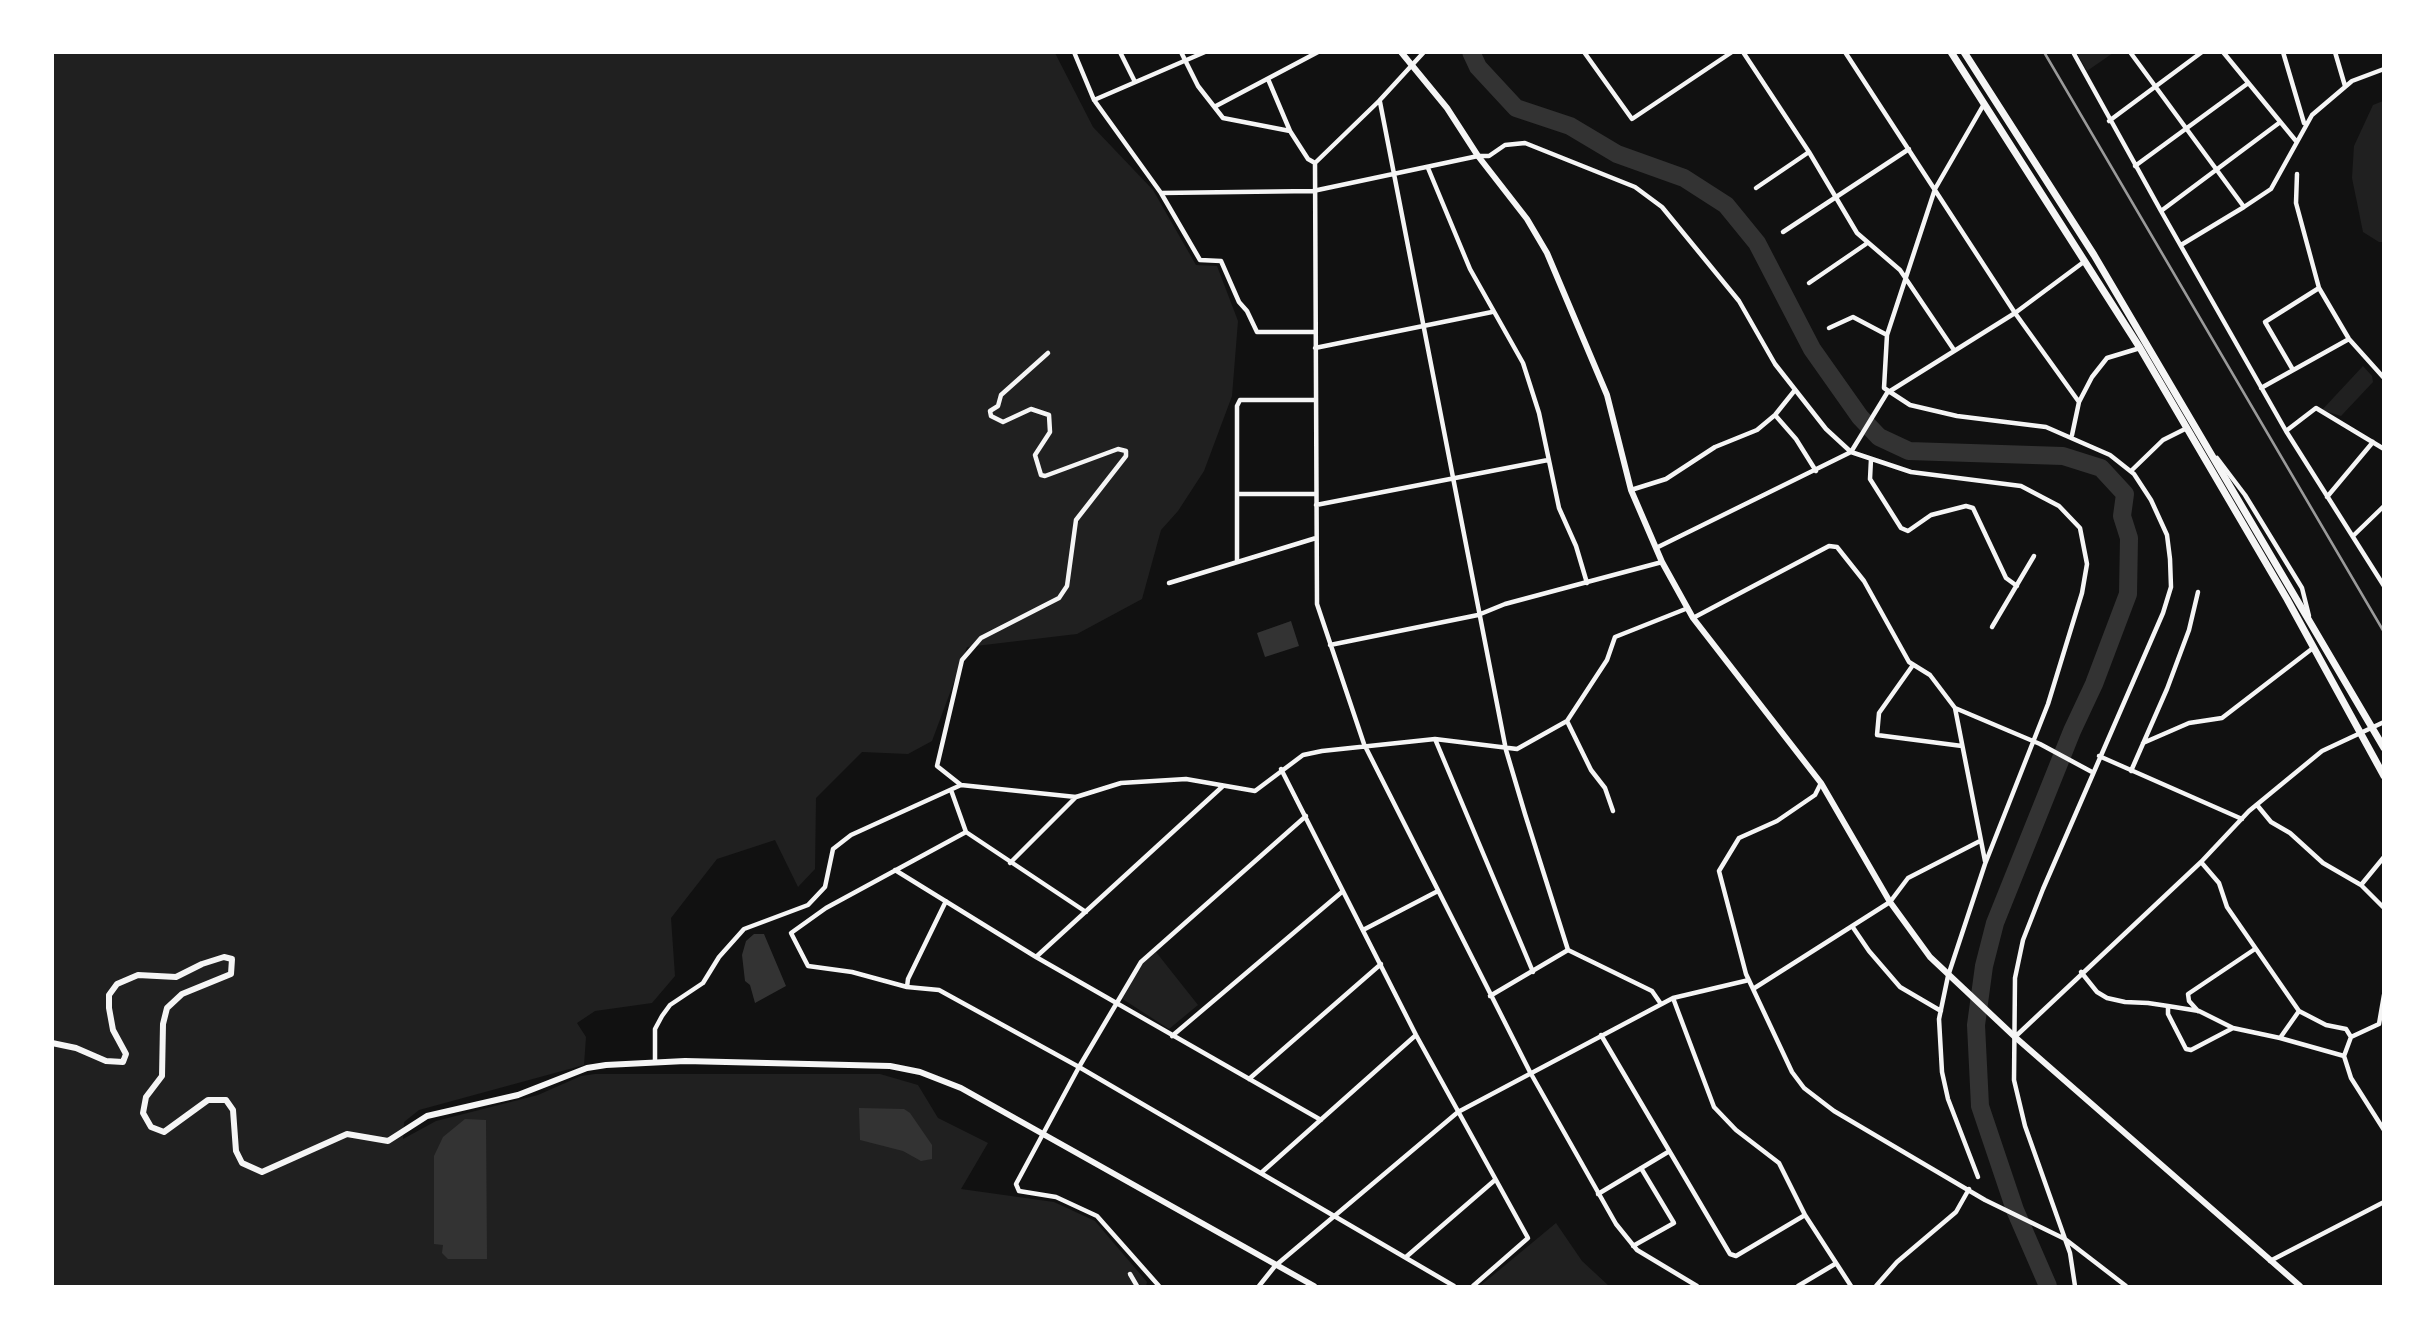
<!DOCTYPE html>
<html>
<head>
<meta charset="utf-8">
<style>
  body { margin:0 }
  #map { position:relative; width:2436px; height:1339px; overflow:hidden; background:#111; font-family:"Crimson Pro",serif }
  canvas { display:block }
  .frame { position:absolute; inset:0; border:54px solid #fff; pointer-events:none }
</style>
</head>
<body>
<div id="map">
<canvas width="2436" height="1339"></canvas>
<div class="frame"></div>
</div>
<script>
const ctx = document.querySelector('canvas').getContext('2d');
ctx.lineJoin = 'round';
function fillPath(path, color) {
  ctx.fillStyle = color;
  ctx.fill(path, 'evenodd');
}
function toPath(rows) {
  const path = new Path2D();
  for (const r of rows) {
    path.moveTo(r[0], r[1]);
    for (let i = 2; i < r.length; i += 2) path.lineTo(r[i], r[i + 1]);
  }
  return path;
}
function stroke(path, color, width, dash) {
  ctx.strokeStyle = color;
  ctx.lineWidth = width;
  ctx.lineCap = dash ? 'butt' : 'round';
  ctx.setLineDash(dash || []);
  ctx.stroke(path);
}
fillPath(toPath([
  [52,53,1055,53,1093,127,1153,190,1196,265,1217,266,1238,321,1232,396,1204,471,1178,511,1161,530,1142,599,1077,634,967,647,932,741,908,754,862,752,816,798,815,869,798,887,775,840,717,859,671,918,675,976,652,1003,595,1011,577,1023,586,1037,584,1065,419,1110,404,1122,403,1139,436,1121,538,1095,581,1076,595,1074,880,1074,918,1085,938,1118,988,1143,961,1189,1054,1202,1095,1221,1147,1282,1146,1286,53,1286],
  [2077,53,2113,53,2087,71],
  [2383,101,2384,242,2379,242,2363,232,2352,178,2354,146,2373,105],
  [2363,366,2372,376,2373,382,2341,416,2322,410],
  [1156,952,1198,1005,1169,1029,1121,998,1142,964],
  [1556,1223,1582,1261,1609,1286,1480,1286]
]), '#202020');
fillPath(toPath([
  [1291,621,1299,646,1265,657,1257,633],
  [754,934,764,934,786,986,755,1003,750,985,745,981,742,955,746,941],
  [859,1108,904,1109,910,1113,932,1145,932,1159,921,1161,903,1151,860,1140],
  [465,1119,486,1120,487,1259,448,1259,442,1253,443,1245,434,1244,434,1156,443,1137]
]), '#333');
stroke(toPath([
  [1471,52,1478,67,1516,108,1570,126,1617,154,1684,178,1726,205,1757,243,1812,349,1860,417,1879,437,1909,451,2063,456,2101,468,2125,494,2122,516,2129,538,2128,594,2094,684,2072,731,1995,923,1984,966,1976,1025,1980,1106,2015,1210,2048,1286]
]), '#333', 18);
stroke(toPath([
  [1074,52,1094,100,1161,193],
  [1120,52,1135,82],
  [1181,52,1198,86,1223,118,1290,131,1308,159,1315,163],
  [1424,52,1379,101,1315,163,1317,604,1364,744,1530,1072,1616,1224,1637,1250,1697,1286],
  [1584,52,1632,119,1732,52],
  [1743,52,1809,152,1857,233,1900,270,1954,350],
  [1845,52,2015,313,2079,402,2072,435],
  [2073,52,2161,211],
  [2130,52,2244,207,2271,189,2312,115,2352,81,2384,69],
  [2223,52,2296,141],
  [2283,52,2304,123],
  [2335,52,2345,86],
  [1268,79,1290,131],
  [1094,100,1205,52],
  [1380,102,1506,750,1525,814,1568,950,1652,991,1661,1004],
  [1984,104,1935,189,1887,335,1884,388,1910,405,1957,416,2046,427,2110,455,2134,474,2151,500,2167,535,2170,559,2171,587,2163,613,2043,889,2023,940,2015,978,2014,1080,2025,1126,2070,1253,2075,1286],
  [1216,106,1318,52],
  [2109,121,2202,52],
  [2279,123,2161,211,2286,431,2384,586],
  [2135,166,2247,84],
  [1428,168,1470,269,1523,363,1539,413,1559,508,1576,546,1587,583],
  [2297,174,2296,203,2319,288,2349,339,2384,378],
  [1756,188,1809,152],
  [1783,232,1909,149],
  [2181,245,2244,207],
  [1809,283,1866,244],
  [1829,328,1853,317,1887,335],
  [1315,332,1257,332,1247,311,1239,302,1221,261,1200,260,1161,193,1313,191,1478,156,1489,156,1505,145,1525,143,1635,187,1662,207,1739,301,1775,364,1826,429,1851,452,1911,472,2021,486,2059,506,2080,528,2087,564,2082,593,2048,704,1985,864,1948,976,1939,1019,1942,1072,1948,1099,1978,1177],
  [1315,348,1492,312],
  [1048,353,1001,395,998,406,990,411,991,416,1003,422,1031,409,1049,415,1050,432,1035,455,1041,475,1045,476,1118,449,1126,451,1126,456,1076,520,1067,586,1059,598,981,638,962,660,937,766,961,785,1076,797,1121,783,1186,779,1255,791,1303,755,1322,751,1435,739,1517,749,1567,721,1607,660,1615,637,1688,608],
  [2293,370,2265,322,2319,288],
  [2261,388,2349,339],
  [2079,402,2092,377,2107,358,2140,348],
  [1775,415,1796,439,1816,471],
  [2286,431,2316,408,2384,449],
  [2217,458,2245,495,2302,588,2309,616],
  [1871,459,1870,479,1901,528,1908,531,1931,515,1966,506,1973,508,2006,578,2017,586],
  [2131,471,2163,440,2187,428],
  [1631,490,1666,479,1715,447,1757,430,1775,415,1795,390],
  [1237,494,1316,494],
  [2327,497,2373,442],
  [1316,505,1548,460],
  [2353,536,2384,506],
  [1656,548,1851,452,1887,393,2015,313,2085,261],
  [1237,561,1237,406,1240,400,1315,400],
  [1169,583,1316,538],
  [1693,618,1829,546,1837,547,1864,581,1909,662,1930,675,1955,708,1985,861],
  [1992,627,2034,556],
  [1330,645,1478,615,1505,604,1662,562],
  [1913,665,1879,713,1877,735,1962,746],
  [1955,708,2040,744,2092,772],
  [1567,721,1591,770,1605,788,1613,811],
  [1435,739,1533,972],
  [2143,743,2189,723,2222,718,2313,648],
  [2099,756,2242,819],
  [1281,769,1416,1035,1528,1238,1473,1286],
  [2131,771,2167,689,2189,630,2198,592],
  [1821,783,1815,795,1777,821,1739,838,1719,871,1746,974,1792,1072,1804,1088,1834,1111,1985,1200,2065,1239,2126,1286],
  [951,790,966,832],
  [2257,805,2271,822,2290,833,2323,863,2361,885,2384,857],
  [2201,862,2219,883,2227,907,2299,1011,2326,1025,2346,1029,2351,1037,2344,1056,2351,1078,2384,1130],
  [1010,863,1076,797],
  [895,870,1036,957,1321,1120],
  [2361,885,2384,908],
  [946,901,908,979,907,987,939,990,1079,1067,1141,962,1306,816],
  [1852,926,1869,951,1900,987,1941,1011],
  [1363,930,1438,891],
  [1036,957,1223,786],
  [2081,972,2097,992,2107,998,2125,1002,2148,1003,2168,1006,2199,1011,2233,1028,2191,1050,2186,1049,2168,1014,2168,1006],
  [907,987,852,972,808,966,791,933,826,908,966,832,1086,912],
  [1753,989,1890,902,1908,878,1980,841],
  [1490,996,1568,950],
  [2198,1011,2189,1001,2188,994,2255,949],
  [2233,1028,2280,1038,2299,1011],
  [1601,1035,1730,1254,1736,1256,1805,1215,1779,1163,1736,1130,1714,1107,1673,998],
  [1172,1036,1343,891],
  [2016,1036,2201,862,2249,811,2322,751,2384,722],
  [2351,1037,2379,1024,2384,995],
  [2280,1038,2344,1056],
  [655,1062,655,1029,662,1016,670,1005,703,983,719,957,744,929,808,905,825,887,833,849,851,835,961,785],
  [1249,1079,1381,964],
  [1261,1173,1416,1035],
  [1598,1194,1668,1152],
  [1805,1215,1851,1286],
  [1633,1246,1674,1223,1641,1168],
  [1406,1257,1495,1180],
  [2270,1261,2384,1202],
  [1130,1274,1137,1286],
  [1159,1286,1097,1216,1056,1197,1019,1191,1016,1184,1079,1067,1454,1286],
  [1259,1286,1275,1266,1458,1112,1673,998,1749,980],
  [1798,1286,1835,1264],
  [1876,1286,1897,1262,1956,1212,1969,1189]
]), '#f5f5f5', 4.5);
stroke(toPath([
  [1401,52,1447,108,1478,156,1527,219,1547,253,1607,395,1631,490,1662,562,1693,618,1821,783,1890,902,1930,957,2015,1037,2300,1286],
  [52,1043,76,1048,106,1061,123,1062,126,1054,113,1030,109,1008,109,995,117,984,138,975,176,977,202,964,224,957,232,959,231,974,182,994,167,1008,163,1024,162,1076,146,1097,143,1113,151,1127,164,1132,208,1100,226,1100,233,1110,236,1151,242,1163,262,1172,347,1134,388,1141,427,1116,518,1095,587,1068,606,1065,685,1061,890,1066,920,1072,961,1088,1314,1286]
]), '#f5f5f5', 6);
stroke(toPath([
  [1951,52,2140,348,2287,599,2384,776],
  [1964,52,2094,255,2384,748]
]), '#f5f5f5', 7);
stroke(toPath([
  [2044,52,2384,632]
]), '#9a9a9a', 2.5);
</script>
</body>
</html>
